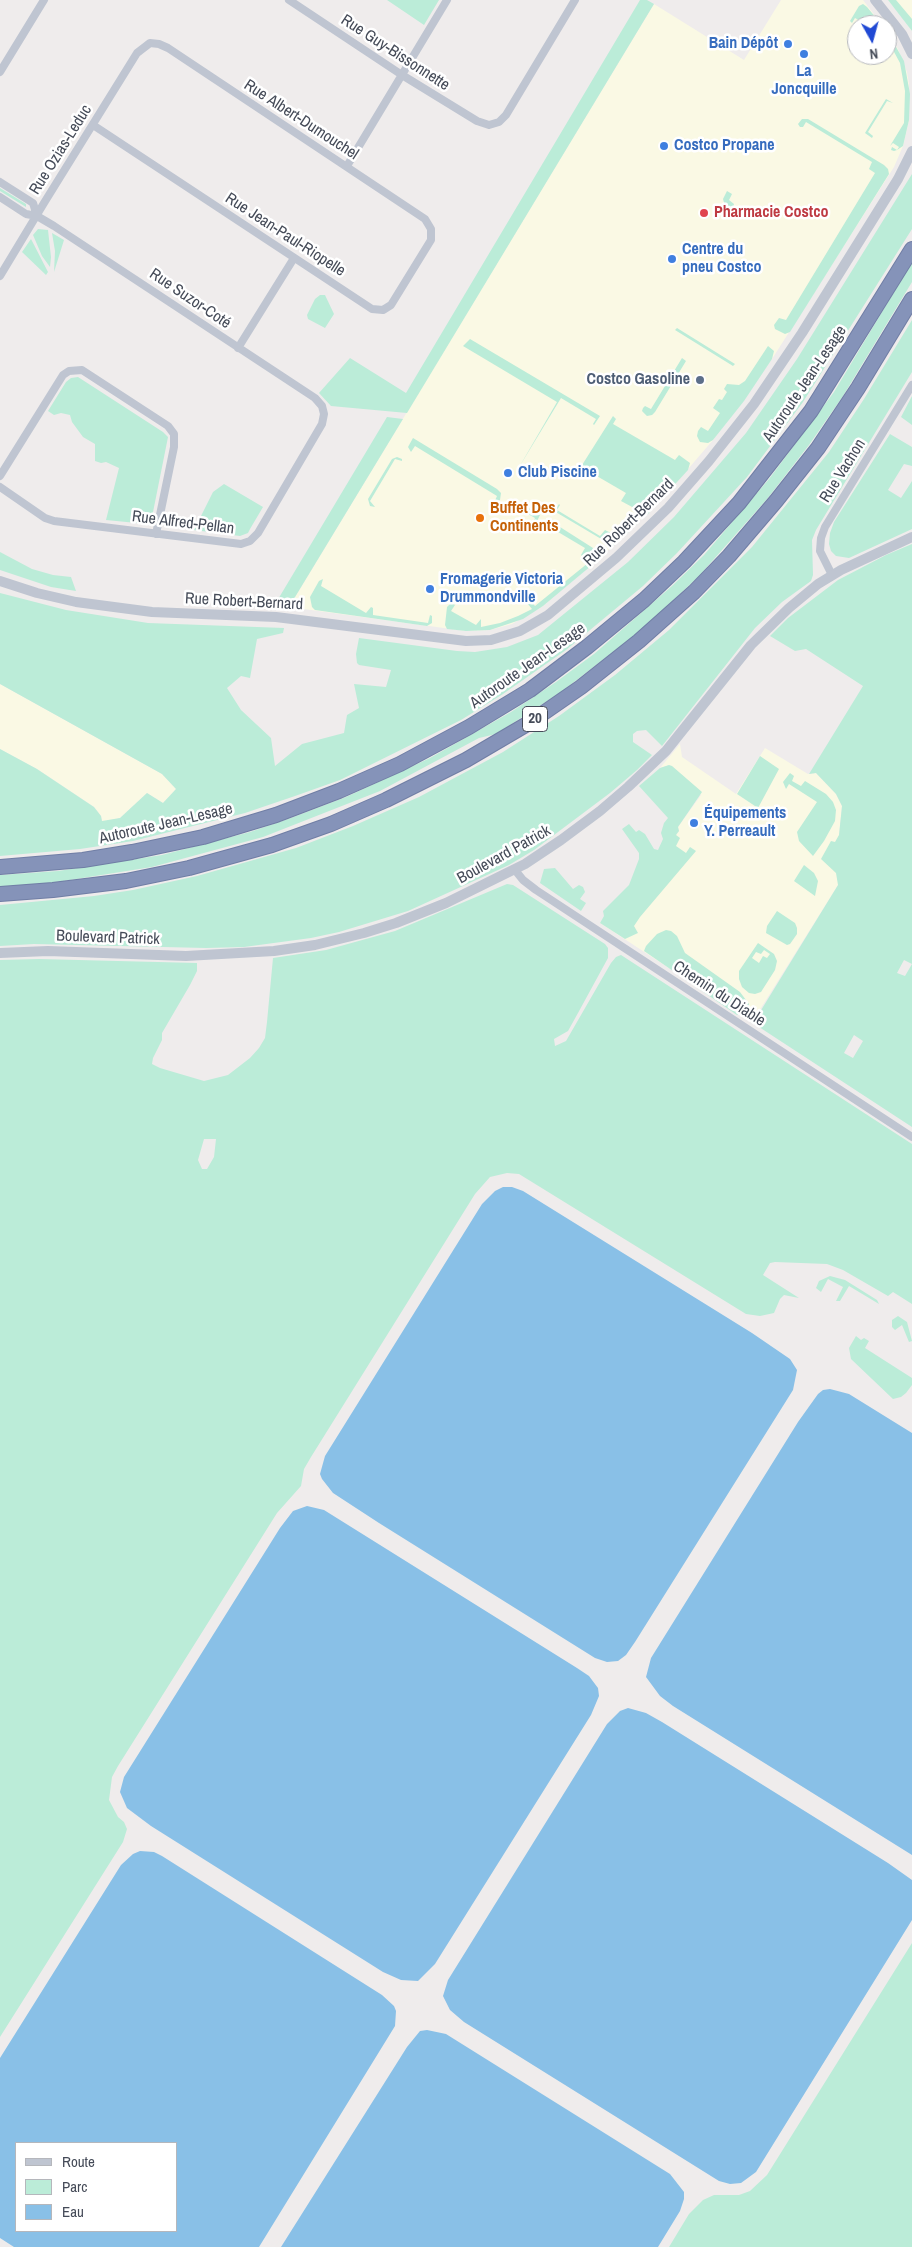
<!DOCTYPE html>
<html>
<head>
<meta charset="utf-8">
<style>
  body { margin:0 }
  #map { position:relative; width:912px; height:2247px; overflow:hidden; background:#efecec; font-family:"Archivo Narrow",sans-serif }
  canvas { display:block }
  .legend { position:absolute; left:15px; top:2142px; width:162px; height:90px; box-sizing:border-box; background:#fff; border:1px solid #b5b7bc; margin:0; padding:6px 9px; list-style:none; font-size:15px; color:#454b58 }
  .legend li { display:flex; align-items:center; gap:10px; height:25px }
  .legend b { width:25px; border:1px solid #b5b7bc }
  .north { position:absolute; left:847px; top:15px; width:50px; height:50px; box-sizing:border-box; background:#fff; border:1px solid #b5b7bc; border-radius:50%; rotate:173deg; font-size:14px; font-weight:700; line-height:20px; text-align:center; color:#454b58 }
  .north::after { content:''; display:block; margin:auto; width:18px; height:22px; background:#2049d4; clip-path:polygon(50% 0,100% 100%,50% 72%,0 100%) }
</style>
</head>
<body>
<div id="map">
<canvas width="912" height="2247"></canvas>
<ul class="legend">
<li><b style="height:6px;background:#bfc5d1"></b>Route</li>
<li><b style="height:14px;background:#bbecd8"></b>Parc</li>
<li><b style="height:14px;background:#89c0e7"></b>Eau</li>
</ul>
<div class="north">N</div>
</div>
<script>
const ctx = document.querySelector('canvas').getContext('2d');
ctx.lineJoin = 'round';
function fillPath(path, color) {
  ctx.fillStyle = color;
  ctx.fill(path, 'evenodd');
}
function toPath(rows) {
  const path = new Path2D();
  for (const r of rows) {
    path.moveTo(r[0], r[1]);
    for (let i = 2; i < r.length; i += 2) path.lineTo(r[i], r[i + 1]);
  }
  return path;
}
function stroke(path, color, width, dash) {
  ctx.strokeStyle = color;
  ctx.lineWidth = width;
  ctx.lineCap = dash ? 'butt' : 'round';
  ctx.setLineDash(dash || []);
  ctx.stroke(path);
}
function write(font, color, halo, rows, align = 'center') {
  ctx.font = font + ' "Archivo Narrow",sans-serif';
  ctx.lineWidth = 5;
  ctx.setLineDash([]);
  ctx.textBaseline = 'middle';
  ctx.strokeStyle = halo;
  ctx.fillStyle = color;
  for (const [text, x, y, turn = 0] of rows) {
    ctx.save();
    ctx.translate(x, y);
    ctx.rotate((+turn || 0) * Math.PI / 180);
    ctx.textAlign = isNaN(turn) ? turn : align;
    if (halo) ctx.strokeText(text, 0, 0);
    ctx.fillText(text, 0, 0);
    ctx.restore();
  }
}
fillPath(toPath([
  [781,0,863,0,882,25,857,25,857,55,887,55,887,31,898,49,907,72,909,84,909,120,903,146,894,167,772,359,713,440,664,497,613,546,543,606,512,624,490,630,466,631,289,607,654,4,744,60],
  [888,0,912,0,912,31,905,20],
  [0,684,162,774,176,789,163,803,147,793,120,818,102,822,101,816,94,807,37,769,0,749],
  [680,744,682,757,736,794,765,748,808,774,816,773,836,794,842,806,839,835,853,861,756,1016,756,1025,600,923,676,835,679,831,678,827,701,795,669,765,660,768]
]), '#faf9e4');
fillPath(toPath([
  [387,0,439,0,424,25],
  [640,0,647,0,654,4,407,413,331,406,319,393,350,358,406,393],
  [888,0,896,0,912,19,912,31],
  [863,4,867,7,882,25,868,25,855,18,852,23,850,21,859,6],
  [887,31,904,61,910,94,909,120,903,146,897,150,894,151,891,150,892,147,897,150,899,147,893,143,890,146,904,123,905,91,900,63,893,50,887,46],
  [886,99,893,103,887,101,868,132,873,136,872,138,865,133],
  [802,119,808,119,884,165,888,169,889,174,790,332,785,334,775,329,774,325,779,318,786,320,875,173,869,169,872,162,806,122,803,127,800,127,798,124],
  [912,174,912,229,803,402,747,477,677,553,643,586,566,650,503,694,461,720,340,780,295,796,245,813,133,841,80,849,0,856,0,749,37,769,94,807,101,816,102,821,120,818,147,793,163,803,176,789,162,774,0,684,0,593,66,610,148,623,284,628,283,633,257,639,250,678,241,676,227,688,241,710,271,738,275,766,302,744,344,733,347,715,359,708,354,684,386,687,391,670,359,665,357,663,356,654,359,638,457,651,475,652,507,647,538,635,628,562,674,517,746,433,797,359],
  [0,188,26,204,26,207,0,191],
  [727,191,732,194,729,200,734,204,733,208,725,206,723,199],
  [38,229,48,230,51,257,50,267,42,256,33,235],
  [52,233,64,240,54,272,55,251],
  [31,239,48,272,46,275,22,252],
  [912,262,912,282,843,396,809,445,767,499,699,576,663,610,635,635,561,692,496,734,479,738,380,791,263,837,152,867,51,883,0,887,0,875,58,871,162,855,250,832,291,818,346,797,430,758,511,712,556,682,594,654,672,586,704,555,769,479,834,392],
  [320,295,325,295,334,314,325,328,308,319,307,315,315,299],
  [912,320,912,372,816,530,812,540,813,575,811,581,782,602,755,628,662,746,646,730,637,731,633,734,633,742,652,755,637,770,610,793,534,850,509,865,408,911,339,932,311,938,244,947,206,948,34,944,0,946,0,905,94,896,133,890,197,876,296,848,353,826,419,797,503,752,559,716,615,675,669,630,752,547,829,452,864,399],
  [677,328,735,364,733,366,675,330],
  [470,339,600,416,594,425,593,424,596,419,561,398,518,469,557,402,463,346],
  [768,346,774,351,772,359,744,401,713,440,708,443,700,442,697,436,698,431,701,427,708,431,720,413,713,408,719,399,722,400,727,392,724,389,727,384,739,385,745,381],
  [682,358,686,361,655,412,652,415,647,416,642,411,643,408,645,406,651,409],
  [78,377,163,432,168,437,152,517,147,524,106,520,119,468,106,462,101,463,95,461,95,444,83,437,72,422,70,415,61,413,54,415,48,411,66,382,71,378],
  [912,396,912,425,901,417],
  [613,416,616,419,613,424,675,460,679,455,690,463,688,470,647,515,621,501,626,493,583,468,579,474,577,473],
  [387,417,403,419,289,607,274,606],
  [890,434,912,447,912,466,904,464,888,490,901,498,912,481,912,529,849,558,836,556,831,551,829,544,830,533,834,522],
  [413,438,497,489,501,493,500,500,494,503,497,496,415,446,411,452,408,447],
  [397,457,402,459,402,461,395,459,370,501,375,507,370,506,368,499,392,459],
  [224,484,263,507,250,529,248,533,240,536,194,530,213,492],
  [514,500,540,515,535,525,532,524,535,518,511,504,506,510,511,501],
  [559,504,560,505,557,510,600,536,605,530,615,535,627,516,638,523,613,546,554,511],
  [549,520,604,555,543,606,523,619,490,630,466,631,447,629,445,625,447,607,451,603,455,605,451,611,476,625,481,619,481,627,500,623,518,616,532,609,527,603,530,600,535,606,588,563,581,555,585,548,548,526,543,532],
  [912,544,912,1127,756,1025,755,1020,838,885,836,873,821,859,831,841,835,842,839,835,842,806,836,794,816,773,809,774,863,686,806,649,795,651,770,636,788,618,838,580,886,555],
  [904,960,912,964,905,976,897,973],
  [854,1035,863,1041,853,1058,844,1053],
  [0,552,32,569,53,575,71,577,76,591,51,587,0,570],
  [323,579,321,586,366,613,371,607,373,608,373,615,428,623,430,615,432,616,432,623,427,626,315,610,312,607,310,597,319,581],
  [760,756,779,769,758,808,737,794],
  [669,765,672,766,702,792,678,827,679,831,676,835,680,838,676,846,686,853,690,847,696,851,640,917,634,926,638,933,625,939,600,923,604,916,603,911,629,885,639,859,639,853,622,829,629,824,636,832,639,830,645,834,654,849,658,850,663,839,661,833,664,823,668,818,639,786,660,768],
  [790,773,794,776,792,781,801,786,805,781,826,794,833,802,836,810,835,821,824,841,813,856,799,841,797,832,817,802,789,784,786,789,783,782],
  [804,865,814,873,818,881,815,896,794,881],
  [555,868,573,889,579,885,583,887,585,892,580,899,586,903,581,911,540,883,544,869],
  [507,884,513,885,605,944,608,948,608,958,578,1013,568,1031,554,1039,555,1046,566,1041,611,963,616,957,621,955,912,1144,912,1304,893,1292,888,1296,843,1270,827,1264,775,1262,770,1263,763,1275,799,1298,784,1295,780,1299,774,1313,760,1316,746,1314,519,1174,507,1173,490,1177,475,1194,311,1457,304,1469,301,1486,277,1513,118,1766,112,1777,109,1800,118,1817,124,1822,127,1829,123,1842,0,2037,0,960,39,959,197,963,197,971,190,985,162,1033,162,1040,153,1058,152,1064,160,1068,204,1081,228,1075,250,1058,259,1048,265,1038,267,1022,273,958,326,950,395,931],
  [204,1139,216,1139,214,1157,207,1169,202,1169,198,1160],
  [777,911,795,923,797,928,797,934,790,944,787,945,766,933,767,926],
  [666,930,671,931,677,936,685,953,740,992,749,1004,747,1012,737,1015,644,951,646,946,657,934],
  [758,943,774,954,777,961,775,970,761,992,755,994,749,993,742,987,739,979,739,971],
  [764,950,770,954,767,958,763,956,759,963,752,958,756,952,761,954],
  [830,1276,845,1280,877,1300,879,1304,849,1286,840,1301,836,1301,843,1287,828,1279,821,1292,816,1288,819,1281],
  [898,1316,907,1322,912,1341,909,1342,902,1325,895,1330,892,1327,892,1320],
  [856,1336,861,1340,864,1338,869,1341,865,1348,912,1378,912,1385,906,1393,901,1397,893,1399,851,1359,849,1348],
  [912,1943,912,2247,669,2247,689,2214,703,2200,714,2195,739,2195,750,2191,767,2175]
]), '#bbecd8');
fillPath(toPath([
  [503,1187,512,1187,523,1191,752,1333,790,1359,797,1370,793,1390,635,1642,626,1655,618,1661,607,1662,595,1658,379,1523,333,1493,322,1479,320,1474,325,1456,482,1204,495,1191],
  [830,1389,849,1394,912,1433,912,1855,673,1706,660,1696,646,1677,651,1658,798,1422,818,1394,823,1390],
  [307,1506,324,1510,577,1668,589,1676,598,1688,599,1696,591,1715,435,1964,418,1981,401,1980,383,1972,151,1826,127,1808,120,1792,124,1777,280,1528,293,1511],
  [628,1708,646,1713,662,1722,888,1863,912,1880,912,1920,756,2172,741,2183,730,2184,719,2181,464,2022,450,2010,443,1996,448,1980,607,1724,620,1711],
  [140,1851,154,1852,162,1856,382,1995,394,2006,396,2011,395,2026,259,2247,14,2247,0,2238,0,2058,121,1865,133,1854],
  [16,2143,176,2143,176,2231,16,2231],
  [427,2030,446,2034,670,2174,684,2192,684,2199,680,2211,658,2247,281,2247,407,2047,420,2031]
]), '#89c0e7');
const motorway = toPath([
  [0,867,83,860,132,852,203,837,276,815,339,791,400,764,469,727,530,690,587,647,644,600,684,562,739,503,811,411,912,249],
  [0,894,53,890,126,881,189,868,272,845,331,824,386,800,466,760,529,723,581,687,639,641,694,592,729,556,776,501,818,448,858,388,912,299]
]);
stroke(motorway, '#707ea5', 16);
stroke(toPath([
  [289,0,402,75,477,121,489,125,499,122,506,115,575,0],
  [0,72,44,0],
  [347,166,447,0],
  [0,182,33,203,37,216],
  [0,197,26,214,37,216,54,226,315,398,322,406,324,414,322,424,258,533,250,541,241,544,54,521,45,518,0,487],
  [0,276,44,203,137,53,150,43,159,44,168,48,425,219,431,229,431,240,391,305,383,310,372,309,93,125],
  [238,348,294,258],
  [0,476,63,375,69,371,82,370,168,426,174,434,174,447,156,534],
  [832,575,820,551,821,538,825,527,912,385],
  [515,870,523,880,536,890,912,1137]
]), '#bfc5d1', 8);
stroke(toPath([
  [875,0,902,34,912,54],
  [0,581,37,593,76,602,152,612,276,617,466,641,491,640,520,631,548,615,616,558,668,508,709,461,754,404,802,333,898,179,912,151],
  [0,953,48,951,186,956,274,951,315,945,364,933,396,923,446,903,525,864,561,840,600,811,628,787,666,751,751,645,789,608,818,584,841,570,912,537]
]), '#bfc5d1', 10);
stroke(motorway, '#8593b9', 14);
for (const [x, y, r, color] of [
  [788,44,5,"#3f7fe0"],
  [804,54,5,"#3f7fe0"],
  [664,146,5,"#3f7fe0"],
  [704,213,5,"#e0444e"],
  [672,259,5,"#3f7fe0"],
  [700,380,5,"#5c6f8a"],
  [508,473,5,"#3f7fe0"],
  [480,518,5,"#e8710a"],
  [430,589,5,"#3f7fe0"],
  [694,823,5,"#3f7fe0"]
]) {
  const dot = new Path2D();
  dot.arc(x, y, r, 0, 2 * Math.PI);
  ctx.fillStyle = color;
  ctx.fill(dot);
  stroke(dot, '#fff', 2);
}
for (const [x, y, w] of [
  [535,719,25]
]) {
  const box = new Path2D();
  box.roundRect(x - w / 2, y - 12.5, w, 25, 4);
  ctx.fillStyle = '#fff';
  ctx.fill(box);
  stroke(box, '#454b58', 1);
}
write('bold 15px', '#454b58', null, [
  ["20",535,719]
]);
write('bold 16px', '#366cbe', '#fff', [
  ["Bain Dépôt",778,44,"right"],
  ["La",804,72,"center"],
  ["Joncquille",804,90,"center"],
  ["Costco Propane",674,146],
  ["Centre du",682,250],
  ["pneu Costco",682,268],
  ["Club Piscine",518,473],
  ["Fromagerie Victoria",440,580],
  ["Drummondville",440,598],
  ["Équipements",704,814],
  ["Y. Perreault",704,832]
], 'left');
write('16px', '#454b58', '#fff', [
  ["Rue Guy-Bissonnette",395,53,33],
  ["Rue Albert-Dumouchel",301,120,33],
  ["Rue Ozias-Leduc",61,150,-58],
  ["Rue Jean-Paul-Riopelle",285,235,33],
  ["Rue Suzor-Coté",190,299,34],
  ["Autoroute Jean-Lesage",805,384,-56],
  ["Rue Vachon",843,471,-58],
  ["Rue Alfred-Pellan",183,523,7],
  ["Rue Robert-Bernard",629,523,-44],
  ["Rue Robert-Bernard",244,602,3],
  ["Autoroute Jean-Lesage",528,666,-35],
  ["Autoroute Jean-Lesage",166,824,-13],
  ["Boulevard Patrick",504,855,-29],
  ["Boulevard Patrick",108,938,2],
  ["Chemin du Diable",719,994,33]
]);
write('bold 16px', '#be3a42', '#fff', [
  ["Pharmacie Costco",714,213]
], 'left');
write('bold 16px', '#4e5e75', '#fff', [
  ["Costco Gasoline",690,380]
], 'right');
write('bold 16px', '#c56008', '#fff', [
  ["Buffet Des",490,509],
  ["Continents",490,527]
], 'left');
</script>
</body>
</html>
